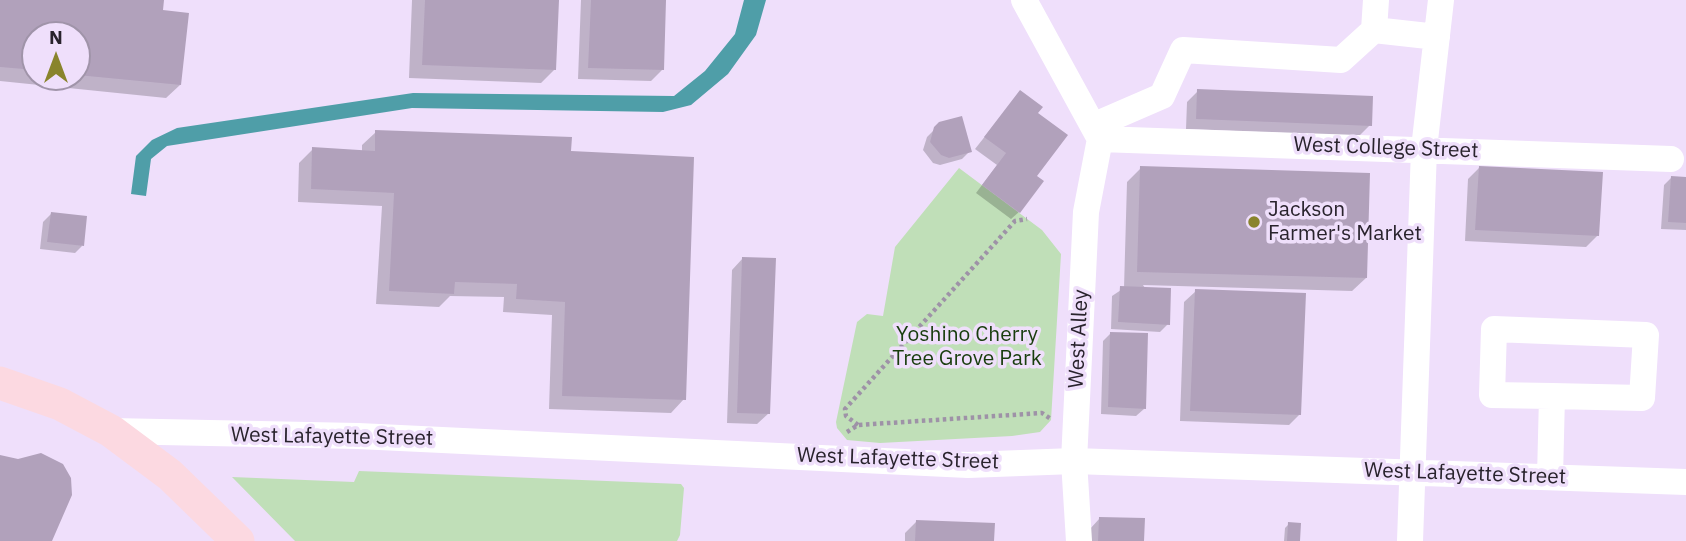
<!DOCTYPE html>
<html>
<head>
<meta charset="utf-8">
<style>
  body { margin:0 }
  #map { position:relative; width:1686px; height:541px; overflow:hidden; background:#efdffb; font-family:"IBM Plex Sans",sans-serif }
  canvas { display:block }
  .north { position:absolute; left:21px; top:21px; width:70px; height:70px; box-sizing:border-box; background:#efdffb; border:2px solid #a094a9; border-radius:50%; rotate:0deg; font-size:19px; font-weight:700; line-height:28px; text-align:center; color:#29232d }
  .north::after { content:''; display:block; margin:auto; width:24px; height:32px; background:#89842c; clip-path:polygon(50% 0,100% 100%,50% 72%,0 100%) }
</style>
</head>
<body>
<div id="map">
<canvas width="1686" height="541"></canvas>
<div class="north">N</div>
</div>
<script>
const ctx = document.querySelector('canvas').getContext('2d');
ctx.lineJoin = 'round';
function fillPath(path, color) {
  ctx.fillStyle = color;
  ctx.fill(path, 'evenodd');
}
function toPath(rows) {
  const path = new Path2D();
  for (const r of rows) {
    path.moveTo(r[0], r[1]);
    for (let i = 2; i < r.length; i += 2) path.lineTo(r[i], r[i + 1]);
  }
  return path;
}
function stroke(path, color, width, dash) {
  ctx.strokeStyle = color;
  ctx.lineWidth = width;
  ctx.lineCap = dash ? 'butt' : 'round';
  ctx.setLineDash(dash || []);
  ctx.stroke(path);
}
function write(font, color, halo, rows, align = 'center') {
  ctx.font = font + ' "IBM Plex Sans",sans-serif';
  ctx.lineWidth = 7;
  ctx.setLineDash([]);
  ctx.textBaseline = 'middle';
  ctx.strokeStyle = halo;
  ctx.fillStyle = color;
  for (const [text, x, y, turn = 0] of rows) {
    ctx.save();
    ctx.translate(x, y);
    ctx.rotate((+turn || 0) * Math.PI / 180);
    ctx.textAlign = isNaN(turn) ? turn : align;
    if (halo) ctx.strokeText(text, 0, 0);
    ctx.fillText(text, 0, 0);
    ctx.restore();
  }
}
fillPath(toPath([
  [959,168,1042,230,1061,254,1051,420,1040,432,1012,436,880,443,847,440,837,428,836,422,857,322,867,314,883,316,895,247],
  [359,471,681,484,684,488,680,535,677,541,295,541,232,477,354,482]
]), '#c0dfb8');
fillPath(toPath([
  [744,0,766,0,756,35,728,74,691,105,663,112,412,108,167,146,151,159,146,196,131,194,136,156,152,140,177,128,413,93,674,96,705,71,735,34]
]), '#4f9ea8');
fillPath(toPath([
  [0,0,162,0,161,12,180,85,166,98,0,81],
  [35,35,77,35,77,77,35,77],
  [412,0,557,0,555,69,541,83,409,78],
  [581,0,665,0,662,70,651,81,578,79],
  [1198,91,1370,125,1359,136,1186,129,1187,102],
  [1020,92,1036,113,1035,176,1019,212,1011,219,976,193,997,165,975,149],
  [940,124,970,151,962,159,940,165,933,163,923,150,927,137],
  [376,132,569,153,684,399,671,413,549,409,552,315,503,312,504,297,450,296,439,307,376,304,382,206,298,202,299,163,313,149,362,152,362,145],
  [1141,168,1366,278,1352,291,1143,285,1168,324,1160,332,1111,329,1112,296,1124,288,1127,182],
  [1479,168,1598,235,1586,247,1465,241,1468,179],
  [1671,178,1686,179,1686,230,1661,229,1664,185],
  [51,214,82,246,75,253,40,249,43,222],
  [743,258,769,413,757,424,727,423,732,270],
  [1196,291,1300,414,1289,425,1180,421,1184,302],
  [1111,333,1144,409,1136,416,1101,414,1103,341],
  [1100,518,1142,541,1088,541,1089,530],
  [916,522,992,541,905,541,905,533],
  [1289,524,1299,541,1284,541,1285,528]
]), '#0003');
fillPath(toPath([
  [0,0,164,0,163,10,189,13,181,85,77,75,77,35,35,35,35,70,0,67],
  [425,0,559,0,556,70,422,65],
  [591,0,666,0,664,70,588,68],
  [1197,89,1373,96,1372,126,1196,119],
  [1020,90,1043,107,1038,113,1068,135,1037,176,1044,181,1020,213,982,185,1006,153,984,137],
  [962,116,972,152,949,158,941,155,930,142,934,127,939,122],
  [375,130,572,137,571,151,694,157,686,400,562,396,565,302,516,299,517,284,455,282,454,294,389,291,394,193,311,189,312,147,375,151],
  [1140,166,1370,173,1367,278,1137,272],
  [1479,166,1603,172,1599,236,1475,230],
  [1671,176,1686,177,1686,223,1668,222],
  [51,212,87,216,84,246,47,242],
  [742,257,776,258,770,414,737,413],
  [1120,286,1171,288,1170,325,1118,322],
  [1195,289,1306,293,1301,415,1190,411],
  [1110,332,1148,333,1146,409,1108,407],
  [41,453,63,464,71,478,72,495,52,541,0,541,0,455,18,459],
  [1099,517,1145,518,1144,541,1098,541],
  [916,520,995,523,994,541,915,541],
  [1288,522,1301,523,1300,541,1287,541]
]), '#b1a1bb');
stroke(toPath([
  [858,425,846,416,845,409,1015,221,1027,219],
  [847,432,858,425,1042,413,1051,419]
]), '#9e92a7', 4.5, [3.5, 3.5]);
stroke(toPath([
  [1024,0,1100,139,1086,212,1074,461,1079,541],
  [1374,30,1376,0],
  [1095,125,1162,96,1183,50,1341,60,1374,30,1437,37],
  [1100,139,1671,159],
  [111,431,358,436,968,465,1074,461,1686,482],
  [1550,477,1552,396,1642,398,1646,335,1494,329,1492,395,1552,396],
  [1410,541,1424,149,1441,0]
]), '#fff', 26);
stroke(toPath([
  [0,383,60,404,111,431,170,475,238,541]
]), '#fcd9e1', 33);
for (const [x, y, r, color] of [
  [1254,222,7,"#89842c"]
]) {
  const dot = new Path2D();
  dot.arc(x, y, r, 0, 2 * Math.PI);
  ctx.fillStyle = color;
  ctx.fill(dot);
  stroke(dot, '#efdffb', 2.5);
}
write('21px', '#29232d', '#efdffb', [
  ["West College Street",1386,148,2],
  ["West Alley",1079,339,-87],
  ["West Lafayette Street",332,437,1],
  ["West Lafayette Street",898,459,2],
  ["West Lafayette Street",1465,474,2]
]);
write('21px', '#29232d', '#efdffb', [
  ["Jackson",1268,210],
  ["Farmer's Market",1268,234]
], 'left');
write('21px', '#183d0d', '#efdffb', [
  ["Yoshino Cherry",967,335],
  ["Tree Grove Park",967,359]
]);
</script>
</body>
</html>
